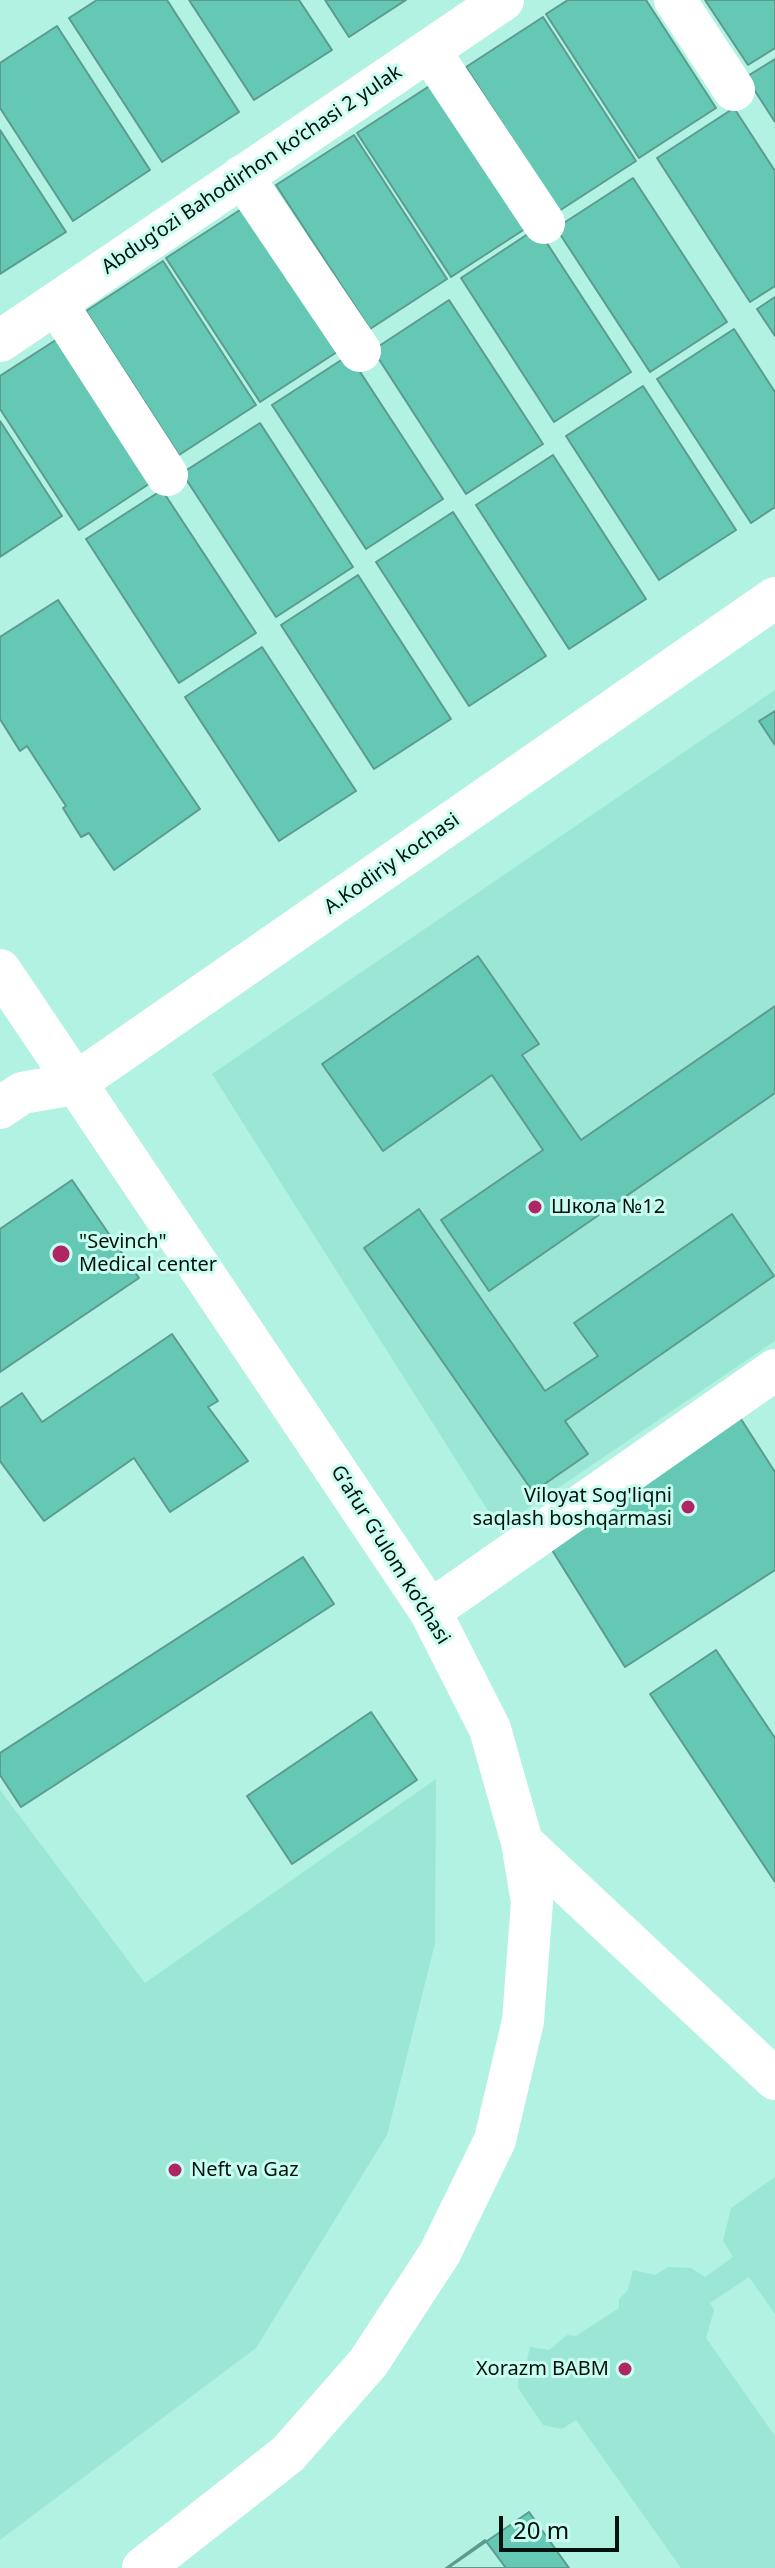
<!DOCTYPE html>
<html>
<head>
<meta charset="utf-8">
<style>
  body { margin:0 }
  #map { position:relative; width:775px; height:2568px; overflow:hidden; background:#b1f2e3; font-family:"Noto Sans",sans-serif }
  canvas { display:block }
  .scale { position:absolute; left:499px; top:2516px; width:120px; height:36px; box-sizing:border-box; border:4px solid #00120e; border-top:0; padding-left:10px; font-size:24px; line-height:28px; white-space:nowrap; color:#00120e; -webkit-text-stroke:6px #c9fdf0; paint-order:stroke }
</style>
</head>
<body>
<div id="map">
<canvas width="775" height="2568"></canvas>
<div class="scale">20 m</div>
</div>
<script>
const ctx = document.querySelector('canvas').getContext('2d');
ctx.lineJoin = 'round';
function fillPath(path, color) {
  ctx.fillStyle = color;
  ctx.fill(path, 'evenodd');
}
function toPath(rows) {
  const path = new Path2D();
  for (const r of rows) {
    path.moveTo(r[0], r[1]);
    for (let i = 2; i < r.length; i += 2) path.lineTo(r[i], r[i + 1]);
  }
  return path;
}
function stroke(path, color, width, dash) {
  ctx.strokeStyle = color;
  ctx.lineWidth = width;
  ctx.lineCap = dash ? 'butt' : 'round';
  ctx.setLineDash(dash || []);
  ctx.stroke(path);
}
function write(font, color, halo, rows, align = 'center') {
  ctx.font = font + ' "Noto Sans",sans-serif';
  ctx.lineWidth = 6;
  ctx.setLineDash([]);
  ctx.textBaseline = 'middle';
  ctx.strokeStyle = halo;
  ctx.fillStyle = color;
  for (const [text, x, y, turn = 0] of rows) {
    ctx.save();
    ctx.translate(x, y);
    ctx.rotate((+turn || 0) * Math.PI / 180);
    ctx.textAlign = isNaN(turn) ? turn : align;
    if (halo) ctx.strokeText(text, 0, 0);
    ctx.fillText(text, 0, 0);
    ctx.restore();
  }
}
fillPath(toPath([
  [775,690,775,1341,499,1528,212,1074],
  [436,1779,435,1943,387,2135,256,2348,0,2540,0,1790,145,1983],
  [775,2177,775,2314,749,2277,710,2303,714,2310,706,2338,775,2436,775,2568,681,2568,576,2420,562,2429,543,2425,518,2388,519,2373,526,2365,530,2347,549,2350,567,2335,576,2336,619,2308,619,2299,628,2290,633,2270,655,2275,668,2267,691,2268,705,2277,733,2257,723,2241,731,2208]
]), '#9ce6d5');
const building = toPath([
  [97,0,167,0,239,112,162,162,69,18,97,0],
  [189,0,299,0,332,50,254,100,189,0],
  [325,0,406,0,349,37,325,0],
  [568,0,646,0,716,108,639,158,546,14,568,0],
  [705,0,775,0,775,48,748,65,705,0],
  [543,17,636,161,559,211,466,67,543,17],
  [57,26,150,170,73,221,0,108,0,63,57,26],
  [775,59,775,122,746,77,775,59],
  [434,83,528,227,451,277,357,133,434,83],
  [734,108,775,171,775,286,750,302,657,158,734,108],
  [0,130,66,232,0,274,0,130],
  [354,135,447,279,370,329,276,185,354,135],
  [633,178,727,322,650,372,556,228,633,178],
  [243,208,337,352,260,402,166,258,243,208],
  [537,228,631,372,554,422,461,278,537,228],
  [163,261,256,405,179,455,86,311,163,261],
  [775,297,775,336,757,309,775,297],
  [449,300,543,444,466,494,373,350,449,300],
  [734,329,775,392,775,507,751,523,657,379,734,329],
  [62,336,155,480,79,530,0,409,0,376,62,336],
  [349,355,443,499,366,549,272,405,349,355],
  [643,386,736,530,659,580,566,436,643,386],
  [0,421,62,516,0,557,0,421],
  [260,423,353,567,276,617,182,473,260,423],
  [553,455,646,599,569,649,476,505,553,455],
  [162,490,256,633,179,683,86,539,162,490],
  [453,512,546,656,469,706,376,562,453,512],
  [358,575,451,719,374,769,281,625,358,575],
  [58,600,200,809,114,870,89,833,81,837,63,808,66,806,27,746,20,751,0,719,0,637,58,600],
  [262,647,356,791,279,841,185,697,262,647],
  [775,711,775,745,759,721,775,711],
  [478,956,539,1044,522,1055,581,1140,775,1006,775,1093,489,1291,441,1220,543,1150,492,1075,383,1151,322,1064,478,956],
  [72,1180,139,1278,0,1372,0,1229,72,1180],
  [419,1209,545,1391,598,1356,574,1323,732,1214,774,1276,565,1421,588,1454,533,1492,364,1248,419,1209],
  [172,1334,218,1401,208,1407,248,1461,170,1512,134,1458,44,1521,0,1461,0,1408,22,1393,42,1422,172,1334],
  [739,1416,775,1472,775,1570,625,1667,547,1542,739,1416],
  [303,1557,334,1604,21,1807,0,1775,0,1753,303,1557],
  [716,1650,775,1738,775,1882,650,1694,716,1650],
  [371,1712,417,1780,292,1864,247,1796,371,1712],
  [529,2512,569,2568,448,2568,529,2512],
  [485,2540,506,2568,446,2568,485,2540]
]);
fillPath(building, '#64c8b4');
stroke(building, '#5c9b8d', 2);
stroke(toPath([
  [675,0,734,90],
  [429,50,544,223],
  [242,176,360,351],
  [56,303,167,475],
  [0,341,503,0],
  [0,970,430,1611,490,1729,522,1842,532,1902,523,2021,495,2140,440,2253,368,2363,288,2454,143,2568],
  [0,1108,22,1093,74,1084,775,598],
  [430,1611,775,1370],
  [522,1842,775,2079]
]), '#fff', 42);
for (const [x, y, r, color] of [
  [535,1207,8,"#b02664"],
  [61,1254,10,"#b02664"],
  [688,1507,8,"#b02664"],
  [175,2170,8,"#b02664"],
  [625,2369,8,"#b02664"]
]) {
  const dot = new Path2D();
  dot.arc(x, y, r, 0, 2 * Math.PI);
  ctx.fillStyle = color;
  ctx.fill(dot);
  stroke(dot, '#c9fdf0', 3);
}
write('20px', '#00120e', '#c9fdf0', [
  ["Abdug’ozi Bahodirhon ko’chasi 2 yulak",252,170,-34],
  ["A.Kodiriy kochasi",392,864,-35],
  ["Gʻafur Gʻulom ko’chasi",390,1555,58]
]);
write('20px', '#00120e', '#c9fdf0', [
  ["Школа №12",551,1207],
  ["\"Sevinch\"",79,1242],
  ["Medical center",79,1265],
  ["Viloyat Sog'liqni",672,1496,"right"],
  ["saqlash boshqarmasi",672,1519,"right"],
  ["Neft va Gaz",191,2170],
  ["Xorazm BABM",609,2369,"right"]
], 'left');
</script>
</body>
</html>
